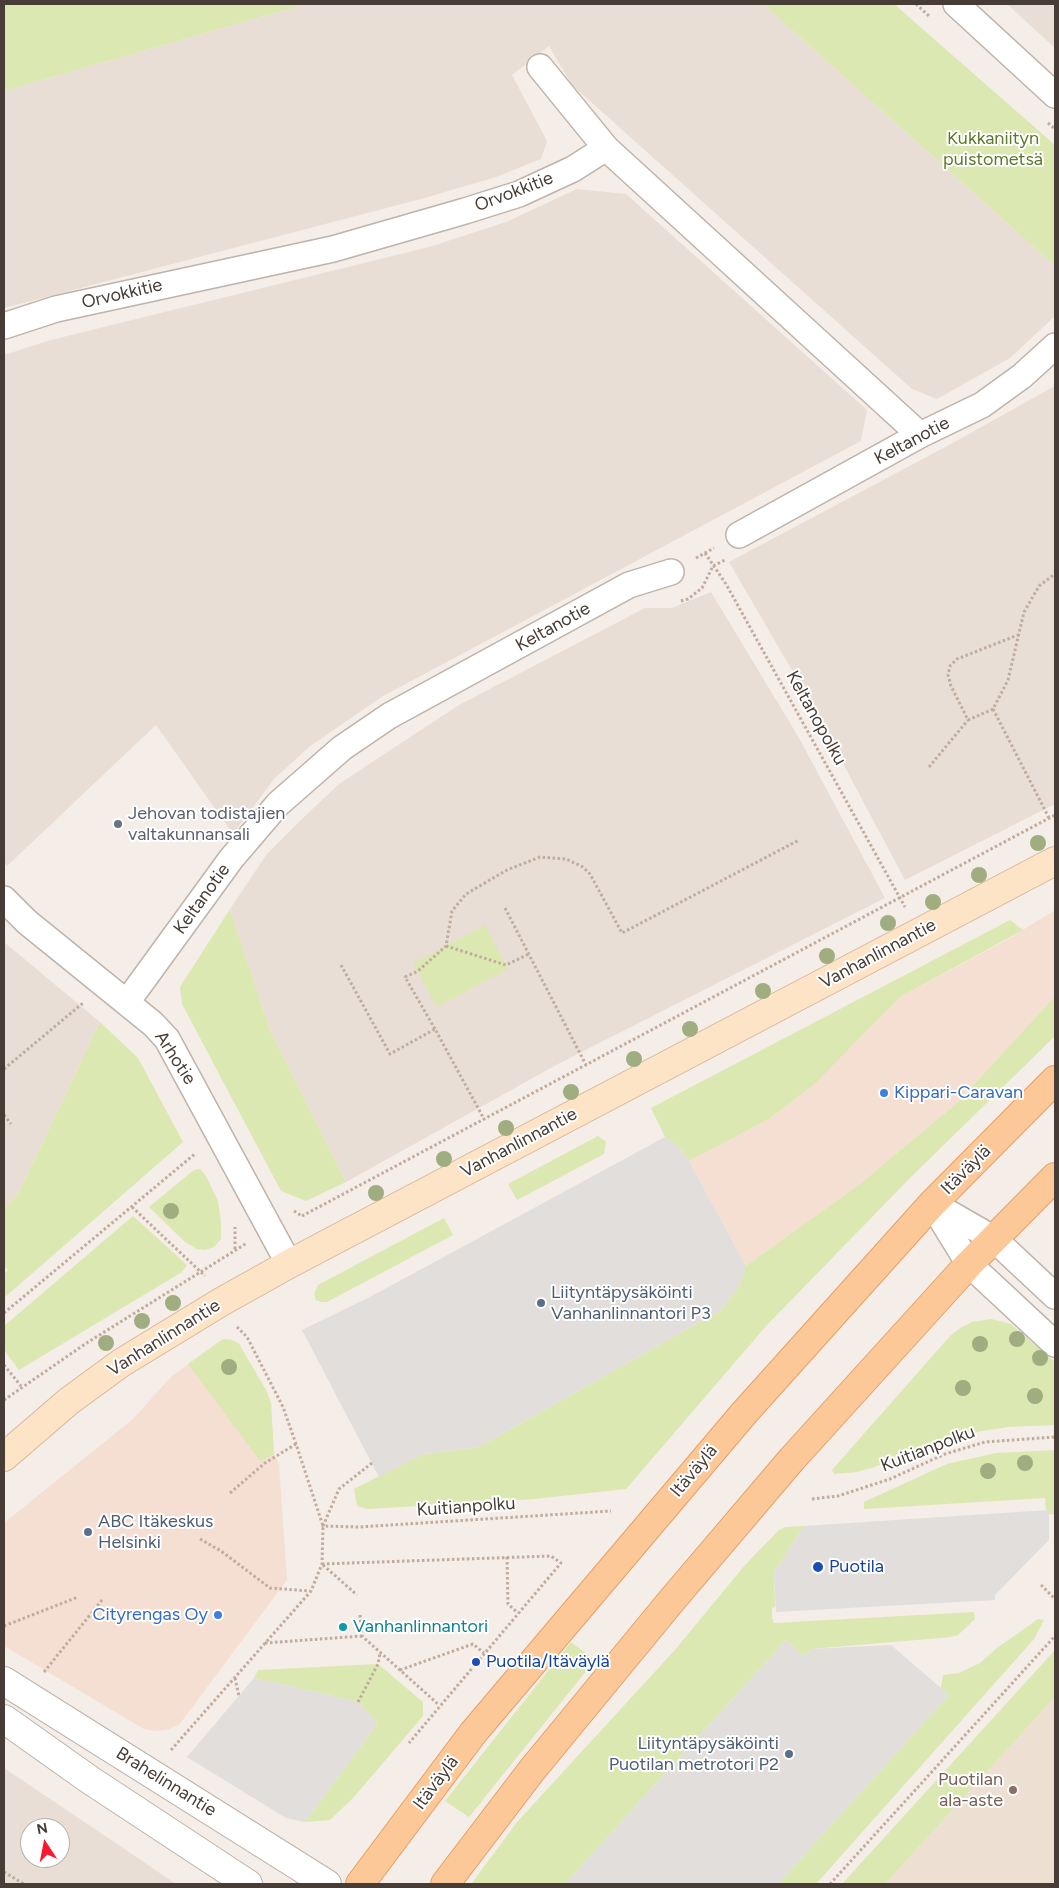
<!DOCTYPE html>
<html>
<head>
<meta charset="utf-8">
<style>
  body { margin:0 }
  #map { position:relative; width:1059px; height:1888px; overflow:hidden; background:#f4ede8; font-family:Figtree,sans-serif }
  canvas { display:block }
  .frame { position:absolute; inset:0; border:5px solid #473d36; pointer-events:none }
  .north { position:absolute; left:20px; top:1818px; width:50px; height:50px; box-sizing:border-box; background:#fff; border:1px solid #b5b1af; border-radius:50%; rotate:349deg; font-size:14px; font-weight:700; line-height:20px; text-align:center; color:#473d36 }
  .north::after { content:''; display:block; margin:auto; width:18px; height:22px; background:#f81a2c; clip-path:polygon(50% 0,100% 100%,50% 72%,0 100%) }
</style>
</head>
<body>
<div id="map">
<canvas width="1059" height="1888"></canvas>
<div class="frame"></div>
<div class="north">N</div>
</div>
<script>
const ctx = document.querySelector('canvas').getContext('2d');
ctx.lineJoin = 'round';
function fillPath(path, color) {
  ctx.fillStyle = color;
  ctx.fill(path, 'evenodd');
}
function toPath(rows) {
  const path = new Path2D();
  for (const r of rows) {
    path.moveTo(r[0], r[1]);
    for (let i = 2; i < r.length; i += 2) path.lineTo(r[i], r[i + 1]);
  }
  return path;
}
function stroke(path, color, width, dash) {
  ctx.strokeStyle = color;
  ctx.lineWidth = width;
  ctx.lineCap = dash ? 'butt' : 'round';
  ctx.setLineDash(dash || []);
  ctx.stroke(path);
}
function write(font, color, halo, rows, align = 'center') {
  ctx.font = font + ' Figtree,sans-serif';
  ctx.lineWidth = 4;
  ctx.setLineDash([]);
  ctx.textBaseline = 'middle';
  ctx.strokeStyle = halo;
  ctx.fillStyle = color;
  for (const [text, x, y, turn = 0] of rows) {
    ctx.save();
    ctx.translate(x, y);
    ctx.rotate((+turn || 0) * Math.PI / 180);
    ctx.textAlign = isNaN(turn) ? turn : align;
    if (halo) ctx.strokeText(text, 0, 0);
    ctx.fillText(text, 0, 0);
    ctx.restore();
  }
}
fillPath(toPath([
  [306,4,763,4,1055,266,1055,316,1010,358,937,399,912,389,572,85,549,46,512,75,547,141,541,159,496,177,421,199,4,308,4,91],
  [1007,4,1055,4,1055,48],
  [577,189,626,194,867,410,861,441,383,696,309,747,274,779,233,834,156,725,7,866,4,861,4,355,51,340,429,247,506,222],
  [1055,386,1055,804,905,880,807,696,729,562,949,445],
  [711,592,799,738,885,898,558,1064,346,1182,270,1030,230,909,267,854,301,820,339,784,401,743,459,705,645,608,672,608],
  [4,942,100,1022,19,1192,4,1208],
  [4,1768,126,1850,176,1884,4,1884],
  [30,1828,60,1828,60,1858,30,1858]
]), '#e8ded6');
fillPath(toPath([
  [1055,910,1055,996,957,1103,861,1183,746,1266,689,1161,769,1119,816,1083,900,997,1005,941],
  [223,1339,232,1340,239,1344,266,1390,271,1403,274,1454,279,1464,287,1580,179,1725,166,1730,155,1731,144,1729,4,1646,4,1523,133,1419,171,1377]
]), '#f5dfd3');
fillPath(toPath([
  [1055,1697,1055,1884,885,1884]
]), '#eddfd2');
fillPath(toPath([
  [4,4,306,4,4,91],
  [763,4,894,4,1055,145,1055,266],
  [230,909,270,1030,346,1182,306,1201,281,1191,182,1004,180,987],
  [1010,920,1023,930,900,997,816,1083,769,1119,689,1161,680,1148,665,1137,651,1108],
  [485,925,508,969,437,1007,413,963],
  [1055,996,1055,1036,910,1178,767,1325,626,1489,534,1499,368,1509,357,1506,354,1489,423,1454,479,1447,721,1310,738,1288,746,1266,861,1183,957,1103],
  [100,1022,138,1058,183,1142,4,1298,4,1274,8,1270,4,1266,4,1208,19,1192],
  [598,1136,606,1142,604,1154,517,1200,508,1184],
  [200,1169,206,1176,218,1201,221,1222,221,1239,214,1247,205,1250,197,1249,185,1242,149,1207,194,1170],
  [133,1216,187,1265,182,1272,19,1370,4,1350,4,1326],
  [444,1218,453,1235,327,1302,321,1302,316,1300,314,1294,318,1285],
  [991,1319,1011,1324,1055,1362,1055,1425,1008,1427,970,1433,963,1431,877,1466,857,1472,834,1474,832,1470,950,1336,960,1328,972,1322],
  [223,1339,232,1340,239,1344,266,1390,271,1403,274,1454,260,1461,188,1364],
  [1055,1450,1055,1515,1049,1514,1049,1510,1046,1510,1045,1498,864,1509,864,1502,947,1464,996,1453],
  [804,1526,774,1573,775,1607,772,1608,772,1618,774,1623,974,1612,975,1619,958,1635,951,1637,811,1649,803,1656,786,1640,565,1884,471,1884,518,1821,674,1651,745,1565,779,1530,785,1527],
  [1038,1619,1044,1620,1034,1639,816,1884,778,1884,949,1695,941,1688,943,1675,959,1673,980,1663,997,1648],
  [571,1642,595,1660,469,1817,445,1801],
  [1055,1650,1055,1697,885,1884,842,1884],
  [378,1664,423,1702,423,1716,354,1797,330,1820,305,1822,378,1723,358,1702,254,1678,258,1670]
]), '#dce8b1');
fillPath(toPath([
  [665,1137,680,1148,689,1161,746,1266,738,1288,721,1310,479,1447,423,1454,379,1477,302,1330,370,1297],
  [1049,1510,1049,1540,995,1595,995,1600,776,1612,774,1573,804,1526],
  [786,1640,803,1656,811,1649,891,1645,949,1695,778,1884,565,1884],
  [254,1678,358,1702,378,1723,305,1822,286,1818,187,1757]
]), '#e2dedc');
const minor = toPath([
  [956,4,1055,95],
  [540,67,606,148],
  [4,326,56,309,333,249,465,211,519,194,573,169,606,148,920,435],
  [739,535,920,435,982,405,1022,376,1055,346],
  [4,899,27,922,153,1024,167,1039,289,1264],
  [127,1002,231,859,278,804,342,748,389,716,629,585,671,572],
  [932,1204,969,1264,1055,1344],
  [935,1205,994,1239,1055,1296]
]);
const tertiary = toPath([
  [4,1681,327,1884],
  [4,1719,90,1780,248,1884]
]);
const secondary = toPath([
  [4,1457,69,1401,121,1363,221,1302,289,1264,1055,861]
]);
const primary = toPath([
  [360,1884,473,1733,745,1412,932,1204,1055,1080],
  [445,1884,532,1770,672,1600,792,1459,969,1264,1055,1177]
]);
stroke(minor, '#bfb3aa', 28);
stroke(tertiary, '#bfb3aa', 30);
stroke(secondary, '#d6b89a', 30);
stroke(primary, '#e3a167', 30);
stroke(toPath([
  [916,4,930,17],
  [1048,123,1055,129],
  [705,553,726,584,905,907],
  [696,558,714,548],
  [681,601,688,599,702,588,713,566,725,560],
  [993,709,968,720,951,686,948,675,950,666,957,659,1018,635],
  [929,767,968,720],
  [1049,818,993,709,1008,680,1024,612,1039,586,1055,574],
  [505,908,586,1065],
  [446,946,506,965,529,954],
  [341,965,390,1054,435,1029,484,1119],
  [435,1029,405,977,418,971,446,946,452,911,466,894,507,870,540,857,566,859,583,867,590,874,622,933,799,840],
  [4,1069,83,1003],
  [4,1115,11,1124],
  [132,1207,205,1276],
  [294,1211,302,1216],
  [302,1216,1055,815],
  [235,1249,235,1227],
  [4,1313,196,1153],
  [4,1365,21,1386],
  [4,1400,85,1344,247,1243],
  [372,1463,339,1489,323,1526,359,1527,611,1511],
  [230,1493,265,1463,296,1444],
  [812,1499,838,1496,890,1479,945,1454,985,1442,1055,1437],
  [200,1539,221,1551,270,1588,310,1591],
  [507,1557,508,1604,518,1613],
  [322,1564,551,1556,561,1563,409,1743],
  [323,1565,357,1595],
  [1041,1585,1055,1599],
  [360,1615,362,1636,439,1705],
  [4,1626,78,1597],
  [265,1643,362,1636],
  [400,1670,473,1644,484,1653],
  [44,1672,102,1600],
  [235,1678,239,1696],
  [358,1702,378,1664,380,1653],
  [171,1750,311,1591,322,1564,323,1526,296,1444,283,1407,247,1337,236,1326],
  [4,1872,24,1884],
  [830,1884,1055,1636]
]), '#c1ab9c', 3, [2.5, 2.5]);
stroke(minor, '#fff', 25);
stroke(tertiary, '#fff', 28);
stroke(secondary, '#fee4c7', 28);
stroke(primary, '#fdc897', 28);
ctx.fillStyle = '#9fad80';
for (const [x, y] of [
  [1038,843],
  [979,875],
  [933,902],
  [888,923],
  [827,956],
  [763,991],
  [690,1029],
  [634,1059],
  [571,1092],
  [506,1128],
  [444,1159],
  [376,1193],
  [171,1211],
  [173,1303],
  [142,1321],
  [1017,1339],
  [106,1343],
  [980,1344],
  [1040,1358],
  [229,1367],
  [963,1388],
  [1035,1396],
  [1025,1463],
  [988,1471]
]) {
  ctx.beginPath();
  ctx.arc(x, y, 8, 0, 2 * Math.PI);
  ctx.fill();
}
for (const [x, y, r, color] of [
  [118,824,5,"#6b7280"],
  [884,1093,5,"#3f7fe0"],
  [541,1303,5,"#5c6f8a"],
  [88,1532,5,"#5c6f8a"],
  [818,1567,6,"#1a4fb4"],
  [218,1615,5,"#3f7fe0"],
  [343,1627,5,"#0f9aa8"],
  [476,1662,5,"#1a4fb4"],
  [789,1754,5,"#5c6f8a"],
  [1013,1790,5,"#8d6e63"]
]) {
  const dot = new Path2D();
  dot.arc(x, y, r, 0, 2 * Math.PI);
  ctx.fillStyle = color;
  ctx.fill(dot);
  stroke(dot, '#fff', 2);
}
write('18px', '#5a792a', '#fff', [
  ["Kukkaniityn",993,139],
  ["puistometsä",993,160]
]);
write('18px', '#473d36', '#fff', [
  ["Orvokkitie",514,192,-21],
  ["Orvokkitie",122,294,-13],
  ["Keltanotie",912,441,-28],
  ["Keltanotie",553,627,-29],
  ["Keltanopolku",816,718,61],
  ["Keltanotie",202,899,-54],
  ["Vanhanlinnantie",878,954,-28],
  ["Arhotie",175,1058,57],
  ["Vanhanlinnantie",519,1143,-28],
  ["Itäväylä",966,1170,-45],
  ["Vanhanlinnantie",164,1338,-32],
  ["Kuitianpolku",928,1449,-21],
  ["Itäväylä",694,1471,-50],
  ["Kuitianpolku",466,1507,-4],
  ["Brahelinnantie",166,1782,32],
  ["Itäväylä",436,1783,-53]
]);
write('18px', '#5b616d', '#fff', [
  ["Jehovan todistajien",128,814],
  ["valtakunnansali",128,835]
], 'left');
write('18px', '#366cbe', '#fff', [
  ["Kippari-Caravan",894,1093],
  ["Cityrengas Oy",208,1615,"right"]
], 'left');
write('18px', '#4e5e75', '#fff', [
  ["Liityntäpysäköinti",551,1293],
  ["Vanhanlinnantori P3",551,1314],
  ["ABC Itäkeskus",98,1522],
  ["Helsinki",98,1543],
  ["Liityntäpysäköinti",779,1744,"right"],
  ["Puotilan metrotori P2",779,1765,"right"]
], 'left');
write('18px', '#164399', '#fff', [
  ["Puotila",829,1567],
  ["Puotila/Itäväylä",486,1662]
], 'left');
write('18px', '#0d838f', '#fff', [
  ["Vanhanlinnantori",353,1627]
], 'left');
write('18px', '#785e54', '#fff', [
  ["Puotilan",1003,1780],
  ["ala-aste",1003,1801]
], 'right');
</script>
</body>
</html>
